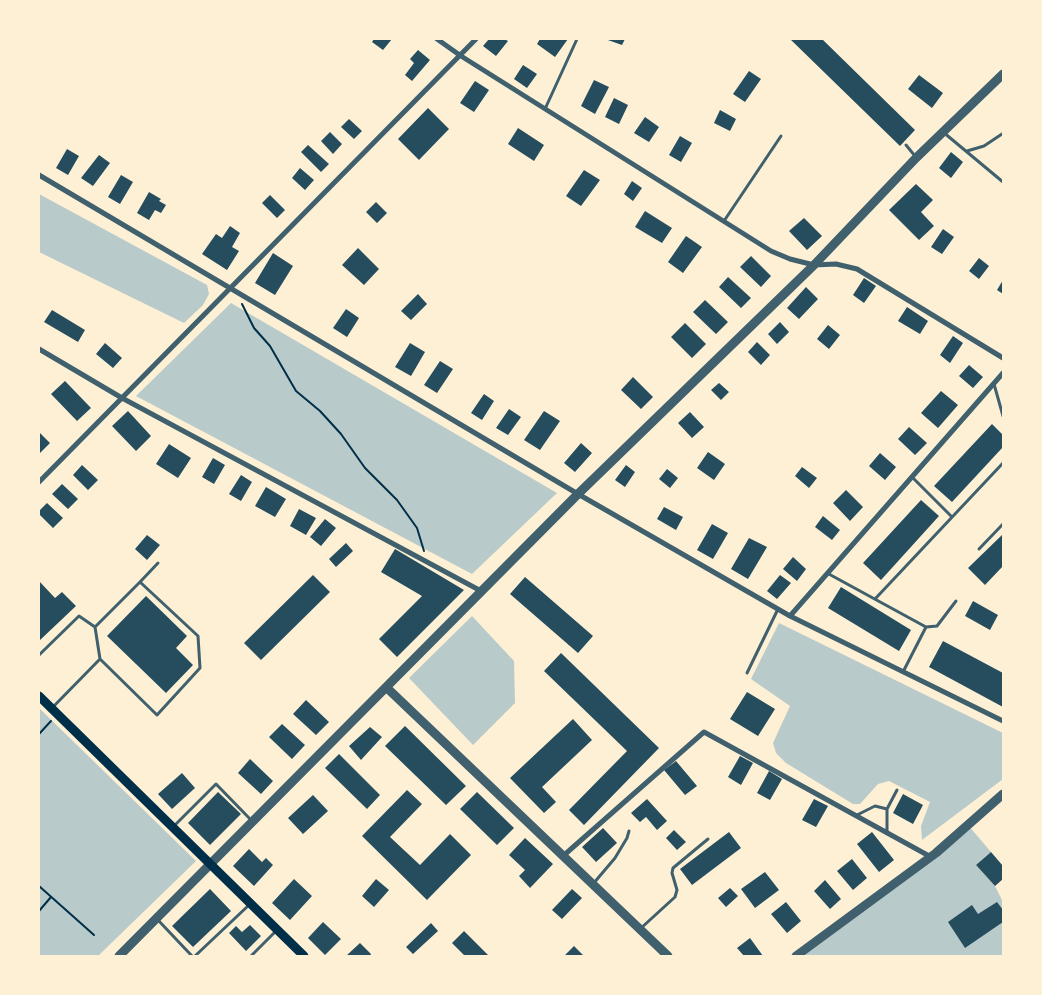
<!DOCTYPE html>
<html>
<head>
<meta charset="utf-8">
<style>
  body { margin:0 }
  #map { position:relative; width:1042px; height:995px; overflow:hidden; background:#fdf0d5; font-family:"Open Sans",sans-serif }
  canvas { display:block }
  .frame { position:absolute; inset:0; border:40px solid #fdf0d5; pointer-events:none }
</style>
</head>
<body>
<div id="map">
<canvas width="1042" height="995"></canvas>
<div class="frame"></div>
</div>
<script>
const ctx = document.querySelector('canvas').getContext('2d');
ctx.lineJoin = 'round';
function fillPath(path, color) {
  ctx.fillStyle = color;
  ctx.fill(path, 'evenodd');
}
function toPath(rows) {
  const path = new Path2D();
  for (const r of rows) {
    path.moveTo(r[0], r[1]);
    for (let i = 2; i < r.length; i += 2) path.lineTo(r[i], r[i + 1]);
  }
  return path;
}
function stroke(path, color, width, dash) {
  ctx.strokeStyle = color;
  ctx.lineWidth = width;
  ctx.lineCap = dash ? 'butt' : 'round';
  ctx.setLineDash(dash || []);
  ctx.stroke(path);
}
fillPath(toPath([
  [39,194,207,285,209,294,203,305,184,323,39,252],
  [231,303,557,493,472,574,136,396],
  [472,616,514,661,515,703,473,745,409,678],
  [779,623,1003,733,1003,779,922,840,921,826,930,802,889,781,878,784,860,804,853,804,786,763,776,753,773,743,790,706,751,679],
  [39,708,196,861,98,956,39,956],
  [968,825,991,852,976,865,995,886,1003,902,1003,956,796,956]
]), '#b9caca');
fillPath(toPath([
  [374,39,392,39,383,50,372,42],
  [489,39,504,39,508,41,496,56,483,46],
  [540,39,568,39,555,57,537,44],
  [605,39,625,39,622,45],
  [790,39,822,39,915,130,900,146],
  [418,50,430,60,412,81,405,75,414,63,410,59],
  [523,65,537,74,527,88,514,79],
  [749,71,761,79,745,102,733,94],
  [919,75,943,93,932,108,908,89],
  [594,80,609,87,595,114,581,106],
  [475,81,489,90,474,112,460,103],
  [614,98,628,105,619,124,605,117],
  [428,108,449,129,419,160,398,139],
  [720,110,736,119,730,131,714,123],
  [645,117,659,127,649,142,634,133],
  [349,119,362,131,354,139,341,127],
  [518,128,544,145,534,161,508,144],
  [330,132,342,144,333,154,321,141],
  [680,136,692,143,681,162,669,155],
  [308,145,329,164,321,172,301,152],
  [67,149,79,156,68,175,56,168],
  [951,152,963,162,951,178,939,168],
  [99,155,110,163,93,186,81,178],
  [300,168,314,180,305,190,292,178],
  [584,170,600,180,581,206,566,196],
  [121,175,133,182,120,204,108,197],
  [632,181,642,188,633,201,624,194],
  [916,184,933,200,921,212,934,226,919,240,889,210],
  [149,192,161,199,159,201,166,205,161,213,155,210,149,220,137,213],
  [270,195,285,210,277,218,262,203],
  [376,202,387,213,377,223,366,212],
  [645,211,672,228,662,243,635,227],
  [804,218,822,236,807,250,789,231],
  [230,226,240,233,232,247,239,251,227,270,202,254,216,234,222,238],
  [943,229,954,237,942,254,931,247],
  [686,236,702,247,683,273,668,262],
  [358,248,379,269,364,285,342,265],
  [273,253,293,266,275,295,255,283],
  [751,256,771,276,761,287,740,267],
  [979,258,989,266,979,279,969,271],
  [728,277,751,298,741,308,719,287],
  [864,278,876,286,864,303,853,295],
  [1003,280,1003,294,997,290],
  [806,287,818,299,799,319,787,308],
  [418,294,427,304,411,320,401,311],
  [705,300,728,322,716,334,693,312],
  [907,307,928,321,920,334,898,321],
  [346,309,359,318,347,337,333,328],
  [52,310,85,330,78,342,44,322],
  [780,322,789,332,777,344,768,334],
  [685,323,706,344,692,358,671,337],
  [828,325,840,335,829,349,817,339],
  [953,336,963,343,950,363,940,355],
  [757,342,770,355,761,365,748,352],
  [105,343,122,358,113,368,96,354],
  [410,343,425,352,411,376,395,367],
  [440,361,453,369,437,393,424,385],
  [969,365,983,377,973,388,959,376],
  [633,377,653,397,641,409,621,390],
  [65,381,91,408,77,421,51,394],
  [719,383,729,392,721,400,711,390],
  [941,391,958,405,938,428,921,413],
  [484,394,494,401,482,420,471,413],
  [509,409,521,417,508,435,496,428],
  [128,411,151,436,136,451,112,426],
  [544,411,560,421,540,450,524,440],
  [690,412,704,427,692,438,678,423],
  [992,424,1003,435,1003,447,952,502,934,486],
  [909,427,927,443,915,455,898,439],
  [39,432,50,443,39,454],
  [581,443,592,453,575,472,564,463],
  [169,444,191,458,178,478,156,464],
  [708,452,725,464,714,480,697,468],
  [880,453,896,467,885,480,869,466],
  [213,458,225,465,214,484,202,477],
  [82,465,98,480,88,490,73,475],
  [626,465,635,472,625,487,615,480],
  [802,467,817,478,809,488,795,476],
  [667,469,678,478,670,488,659,479],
  [241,475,252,482,241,501,229,494],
  [62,484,78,499,68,509,52,494],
  [266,487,286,499,275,517,255,506],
  [846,490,863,507,850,521,833,503],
  [921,500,939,516,881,580,863,563],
  [47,503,63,518,53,528,39,514,39,511],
  [664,507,683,517,676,530,657,519],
  [299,509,316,518,306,535,290,526],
  [823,516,840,530,832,540,815,527],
  [325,519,336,528,321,546,310,537],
  [712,524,728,533,713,559,697,550],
  [147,535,160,545,147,560,135,549],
  [1002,535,1003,566,985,585,968,568],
  [749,538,767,547,748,579,731,569],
  [346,543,353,551,336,567,329,559],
  [395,549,464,590,397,657,379,639,422,596,381,572],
  [793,557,806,569,797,581,783,569],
  [313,575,330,592,261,660,244,643],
  [780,575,791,583,777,599,767,591],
  [525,577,593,636,578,653,510,594],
  [39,581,55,598,62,592,76,606,39,641],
  [841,587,911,630,899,651,828,608],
  [146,596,187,636,176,648,193,665,166,693,107,636],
  [973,601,998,615,990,630,965,616],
  [943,641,1003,673,1003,707,929,667],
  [561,653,659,748,584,825,569,810,627,751,544,671],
  [747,692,775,709,758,736,730,719],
  [306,700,329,722,316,735,293,714],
  [573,719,592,740,542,787,556,802,544,813,510,778],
  [282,724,305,745,292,759,269,737],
  [405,726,466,786,446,805,385,746],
  [370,727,382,737,361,760,349,746],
  [339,754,380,795,367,809,325,768],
  [740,756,753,763,741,785,728,777],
  [250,759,273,781,261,794,238,773],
  [676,761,697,786,685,795,664,770],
  [769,771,782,779,770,800,757,793],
  [182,773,195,788,172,809,158,794],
  [407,790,422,804,390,837,420,865,450,834,471,855,427,900,362,836],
  [218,792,241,814,210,845,188,823],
  [477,792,514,828,497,845,460,809],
  [903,794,923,805,913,824,893,813],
  [313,795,328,811,303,834,288,818],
  [647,799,667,821,657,830,646,817,640,822,631,813],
  [814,799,828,806,816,827,802,820],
  [603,828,617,843,596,862,582,847],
  [674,830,686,842,677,850,666,838],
  [729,832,741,848,692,885,680,869],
  [872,832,894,860,879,872,857,844],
  [525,838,553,864,530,888,519,876,525,870,509,855],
  [249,849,262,862,266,858,273,865,254,886,233,866],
  [991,852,1003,866,1003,879,995,886,976,865],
  [852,859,867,878,853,890,837,871],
  [765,872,779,890,755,908,741,889],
  [294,879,312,896,290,920,272,903],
  [376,879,389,890,374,907,362,896],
  [825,880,841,899,830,909,814,891],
  [730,888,738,896,726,907,718,898],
  [210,889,231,911,193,947,172,926],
  [572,889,582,898,562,919,552,910],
  [786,902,801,921,787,933,771,914],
  [997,902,1003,910,1003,922,965,948,948,922,972,905,978,914],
  [323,922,341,939,325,955,308,938],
  [431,923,438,931,413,954,406,947],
  [250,925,261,936,246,951,229,933,236,926,242,932],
  [464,931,489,956,465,956,452,943],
  [750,938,763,956,744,956,737,948],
  [360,943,371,954,370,956,346,956],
  [574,946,584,956,564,956]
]), '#264d5e');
stroke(toPath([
  [242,304,254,328,270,346,296,391,320,411,341,434,365,468,397,500,417,528,424,551],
  [39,734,51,721],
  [39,886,94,935],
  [39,911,51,897]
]), '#003049', 2);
stroke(toPath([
  [545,109,577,39],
  [943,132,1003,182],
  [906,145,915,156],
  [967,151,984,146,1002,134],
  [724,221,781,136],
  [994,384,1003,416],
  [912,477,952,517],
  [979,549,1003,524],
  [827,573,926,627,903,672],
  [140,582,158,563],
  [875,599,1003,463],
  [926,627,937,626,956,601],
  [39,655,79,616,95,627],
  [747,673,778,609],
  [52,708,100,659,95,627,140,582,198,636,200,668,157,715,100,659],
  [857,815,875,806,887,809],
  [174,826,216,784,252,821],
  [887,832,887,809,897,790],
  [593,884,615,858,627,838,629,831],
  [157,919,192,956],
  [640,929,675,897,677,890,672,873,673,868,708,839],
  [195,956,249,905],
  [251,956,277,930]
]), '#3f606c', 3);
stroke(toPath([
  [437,39,461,56,771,251,790,259,814,265,836,264,857,269,1003,358],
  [39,175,578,494,790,616,1003,721],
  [39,349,122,398,481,591],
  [39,482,476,39],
  [790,616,1003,373],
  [563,856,704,732,931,857]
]), '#3f606c', 5);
stroke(toPath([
  [386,687,668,956],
  [119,956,578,494,814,265,916,158,1003,74],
  [796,956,936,853,1003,794]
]), '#3f606c', 9);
stroke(toPath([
  [39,696,304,956]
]), '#003049', 9);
</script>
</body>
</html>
